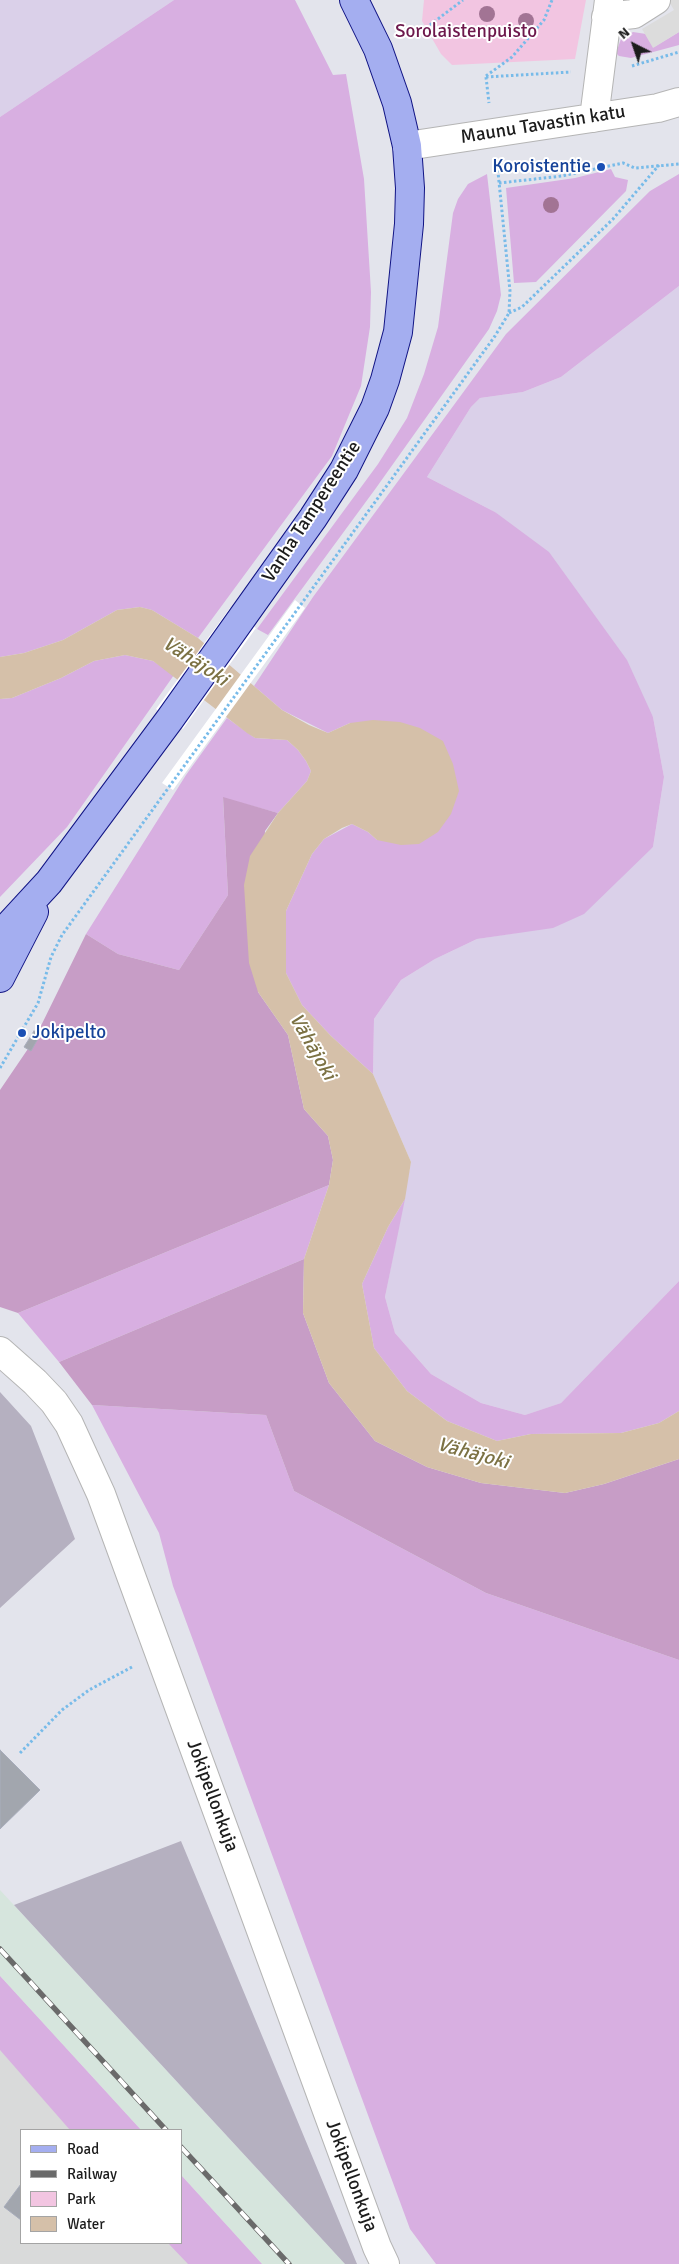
<!DOCTYPE html>
<html>
<head>
<meta charset="utf-8">
<style>
  body { margin:0 }
  #map { position:relative; width:679px; height:2264px; overflow:hidden; background:#e3e4ec; font-family:Signika,sans-serif }
  canvas { display:block }
  .legend { position:absolute; left:20px; top:2129px; width:162px; height:115px; box-sizing:border-box; background:#fff; border:1px solid #a4a4a4; margin:0; padding:6px 9px; list-style:none; font-size:15px; color:#1c1c1c }
  .legend li { display:flex; align-items:center; gap:10px; height:25px }
  .legend b { width:25px; border:1px solid #a4a4a4 }
  .north { position:absolute; left:609px; top:20px; width:50px; height:50px; -webkit-text-stroke:4px #fff; paint-order:stroke; rotate:319deg; font-size:14px; font-weight:700; line-height:20px; text-align:center; color:#1c1c1c }
  .north::after { content:''; display:block; margin:auto; width:18px; height:22px; background:#1c1c1c; clip-path:polygon(50% 0,100% 100%,50% 72%,0 100%) }
</style>
</head>
<body>
<div id="map">
<canvas width="679" height="2264"></canvas>
<ul class="legend">
<li><b style="height:6px;background:#a4aef0"></b>Road</li>
<li><b style="height:6px;background:#6a6a6a"></b>Railway</li>
<li><b style="height:14px;background:#f2c5e1"></b>Park</li>
<li><b style="height:14px;background:#d5c0a9"></b>Water</li>
</ul>
<div class="north">N</div>
</div>
<script>
const ctx = document.querySelector('canvas').getContext('2d');
ctx.lineJoin = 'round';
function fillPath(path, color) {
  ctx.fillStyle = color;
  ctx.fill(path, 'evenodd');
}
function toPath(rows) {
  const path = new Path2D();
  for (const r of rows) {
    path.moveTo(r[0], r[1]);
    for (let i = 2; i < r.length; i += 2) path.lineTo(r[i], r[i + 1]);
  }
  return path;
}
function stroke(path, color, width, dash) {
  ctx.strokeStyle = color;
  ctx.lineWidth = width;
  ctx.lineCap = dash ? 'butt' : 'round';
  ctx.setLineDash(dash || []);
  ctx.stroke(path);
}
function write(font, color, halo, rows, align = 'center') {
  ctx.font = font + ' Signika,sans-serif';
  ctx.lineWidth = 4;
  ctx.setLineDash([]);
  ctx.textBaseline = 'middle';
  ctx.strokeStyle = halo;
  ctx.fillStyle = color;
  for (const [text, x, y, turn = 0] of rows) {
    ctx.save();
    ctx.translate(x, y);
    ctx.rotate((+turn || 0) * Math.PI / 180);
    ctx.textAlign = isNaN(turn) ? turn : align;
    if (halo) ctx.strokeText(text, 0, 0);
    ctx.fillText(text, 0, 0);
    ctx.restore();
  }
}
fillPath(toPath([
  [0,1976,141,2130,21,2130,21,2243,181,2243,181,2175,262,2264,0,2264]
]), '#d9dada');
fillPath(toPath([
  [0,1890,345,2264,262,2264,181,2175,181,2130,141,2130,0,1976]
]), '#d6e5dd');
fillPath(toPath([
  [0,1392,31,1426,75,1539,0,1608],
  [181,1841,357,2264,345,2264,14,1905]
]), '#b5b0c0');
fillPath(toPath([
  [0,0,174,0,0,117],
  [679,286,679,1281,561,1403,525,1415,481,1403,431,1374,395,1333,385,1297,411,1162,373,1074,374,1019,401,980,435,959,477,939,515,933,653,847,664,777,653,717,495,512,427,477,471,407,480,398,523,392,561,377]
]), '#dad0e9');
fillPath(toPath([
  [174,0,295,0,333,75,346,74,364,179,371,292,370,327,361,386,332,456,198,638,152,610,140,607,117,610,63,640,24,653,0,657,0,117],
  [633,32,646,34,654,47,679,32,679,45,631,58,619,56,616,53,621,39],
  [611,169,615,177,628,180,626,191,536,282,514,283,506,188,575,178],
  [487,174,501,295,497,311,489,329,376,488,268,635,257,629,378,464,407,418,424,374,438,327,453,213,458,199,468,184],
  [679,174,679,286,561,377,523,392,480,398,471,407,427,477,495,512,549,552,627,660,653,717,664,777,653,847,584,914,553,928,477,939,435,959,401,980,374,1019,373,1074,331,1036,302,1005,286,973,286,911,312,854,324,839,352,824,368,832,377,840,350,723,328,733,282,710,254,686,313,597,506,334,650,191],
  [125,655,153,661,174,675,67,827,0,897,0,699,12,698,61,678,94,661],
  [227,718,255,738,287,740,298,750,306,761,311,771,307,781,278,813,223,798,228,895,179,970,118,954,86,934,186,775],
  [329,1185,304,1259,59,1362,18,1313],
  [405,1199,385,1297,395,1333,431,1374,481,1403,525,1415,561,1403,679,1281,679,1411,659,1423,621,1433,531,1434,497,1441,447,1421,407,1391,374,1348,362,1284,388,1227],
  [92,1405,266,1415,294,1491,486,1593,679,1660,679,2264,436,2264,410,2229,173,1586,159,1533],
  [0,1976,141,2130,70,2130,0,2050],
  [181,2175,262,2264,188,2264,168,2243,181,2243]
]), '#d8afe1');
fillPath(toPath([
  [223,797,278,813,265,831,258,992,288,1035,304,1109,328,1136,333,1160,329,1185,18,1313,0,1307,0,1090,34,1040,86,934,118,954,179,970,228,895],
  [304,1259,303,1313,329,1383,375,1441,427,1467,481,1483,565,1493,604,1484,679,1459,679,1660,486,1593,294,1491,266,1415,92,1405,59,1362]
]), '#c79dc6');
fillPath(toPath([
  [424,0,586,0,575,59,452,65,441,54,422,21]
]), '#f2c5e1');
fillPath(toPath([
  [668,0,679,0,679,32,653,48,642,29,674,10]
]), '#dcdcdc');
fillPath(toPath([
  [140,607,152,610,198,638,282,710,309,725,328,733,350,723,373,720,400,722,420,728,443,741,453,764,459,791,451,814,438,832,419,844,401,845,377,840,368,832,352,824,342,828,324,839,312,854,286,911,286,973,302,1005,331,1036,373,1074,411,1162,405,1199,388,1227,362,1284,374,1348,407,1391,447,1421,497,1441,531,1434,621,1433,659,1423,679,1411,679,1459,604,1484,565,1493,481,1483,427,1467,375,1441,329,1383,303,1313,304,1259,329,1185,333,1160,328,1136,304,1109,288,1035,258,992,249,963,244,885,250,856,278,813,307,781,311,771,306,761,298,750,287,740,255,738,247,733,153,661,125,655,94,661,61,678,12,698,0,699,0,657,24,653,63,640,117,610]
]), '#d5c0a9');
fillPath(toPath([
  [295,600,305,608,173,790,162,783],
  [230,608,256,628,183,729,156,709]
]), '#fff');
const building = toPath([
  [34,1031,40,1035,31,1051,24,1047,34,1031],
  [0,1750,40,1790,0,1829,0,1750],
  [21,2184,21,2220,4,2207,21,2184]
]);
fillPath(building, '#a2a6ae');
stroke(building, '#a8adbc', 1);
const minor = toPath([
  [606,17,634,14,656,0],
  [594,118,609,0],
  [407,146,658,108,679,102],
  [0,1351,35,1382,54,1402,69,1424,101,1494,377,2247,385,2264]
]);
const major = toPath([
  [0,935,49,882,170,719,313,518,344,470,375,408,385,380,398,332,409,224,410,188,407,146,397,103,378,49,354,0],
  [0,978,34,912]
]);
stroke(minor, '#b5b5b5', 30);
stroke(major, '#111484', 30);
stroke(toPath([
  [418,34,463,0],
  [632,66,679,52],
  [486,76,512,57,544,20,552,0],
  [486,77,489,103],
  [486,77,571,72],
  [499,183,562,176,623,163,635,168,679,164],
  [509,313,522,307,613,219,659,165],
  [0,1068,38,1003,51,957,62,935,495,336,509,313,510,291,497,162],
  [20,1753,62,1710,89,1690,132,1667]
]), '#78bbe9', 3, [2.5, 2.5]);
stroke(minor, '#fff', 28);
stroke(major, '#a4aef0', 28);
const rail = toPath([
  [0,1949,166,2130],
  [181,2147,289,2264]
]);
stroke(rail, '#6a6a6a', 5.5);
stroke(rail, '#fff', 4, [11]);
ctx.fillStyle = '#a27494';
for (const [x, y] of [
  [487,14],
  [526,21],
  [551,205]
]) {
  ctx.beginPath();
  ctx.arc(x, y, 8, 0, 2 * Math.PI);
  ctx.fill();
}
for (const [x, y, r, color] of [
  [601,167,5,"#1a4fb4"],
  [22,1033,5,"#1a4fb4"]
]) {
  const dot = new Path2D();
  dot.arc(x, y, r, 0, 2 * Math.PI);
  ctx.fillStyle = color;
  ctx.fill(dot);
  stroke(dot, '#fff', 2);
}
write('19px', '#6d184c', '#fff', [
  ["Sorolaistenpuisto",466,32]
]);
write('19px', '#1c1c1c', '#fff', [
  ["Maunu Tavastin katu",543,125,-9],
  ["Vanha Tampereentie",312,512,-57],
  ["Jokipellonkuja",212,1796,70],
  ["Jokipellonkuja",351,2176,70]
]);
write('19px', '#164399', '#fff', [
  ["Koroistentie",591,167],
  ["Jokipelto",32,1033,"left"]
], 'right');
write('italic 20px', '#7c7244', '#fff', [
  ["Vähäjoki",195,662,33],
  ["Vähäjoki",312,1047,60],
  ["Vähäjoki",473,1454,15]
]);
</script>
</body>
</html>
